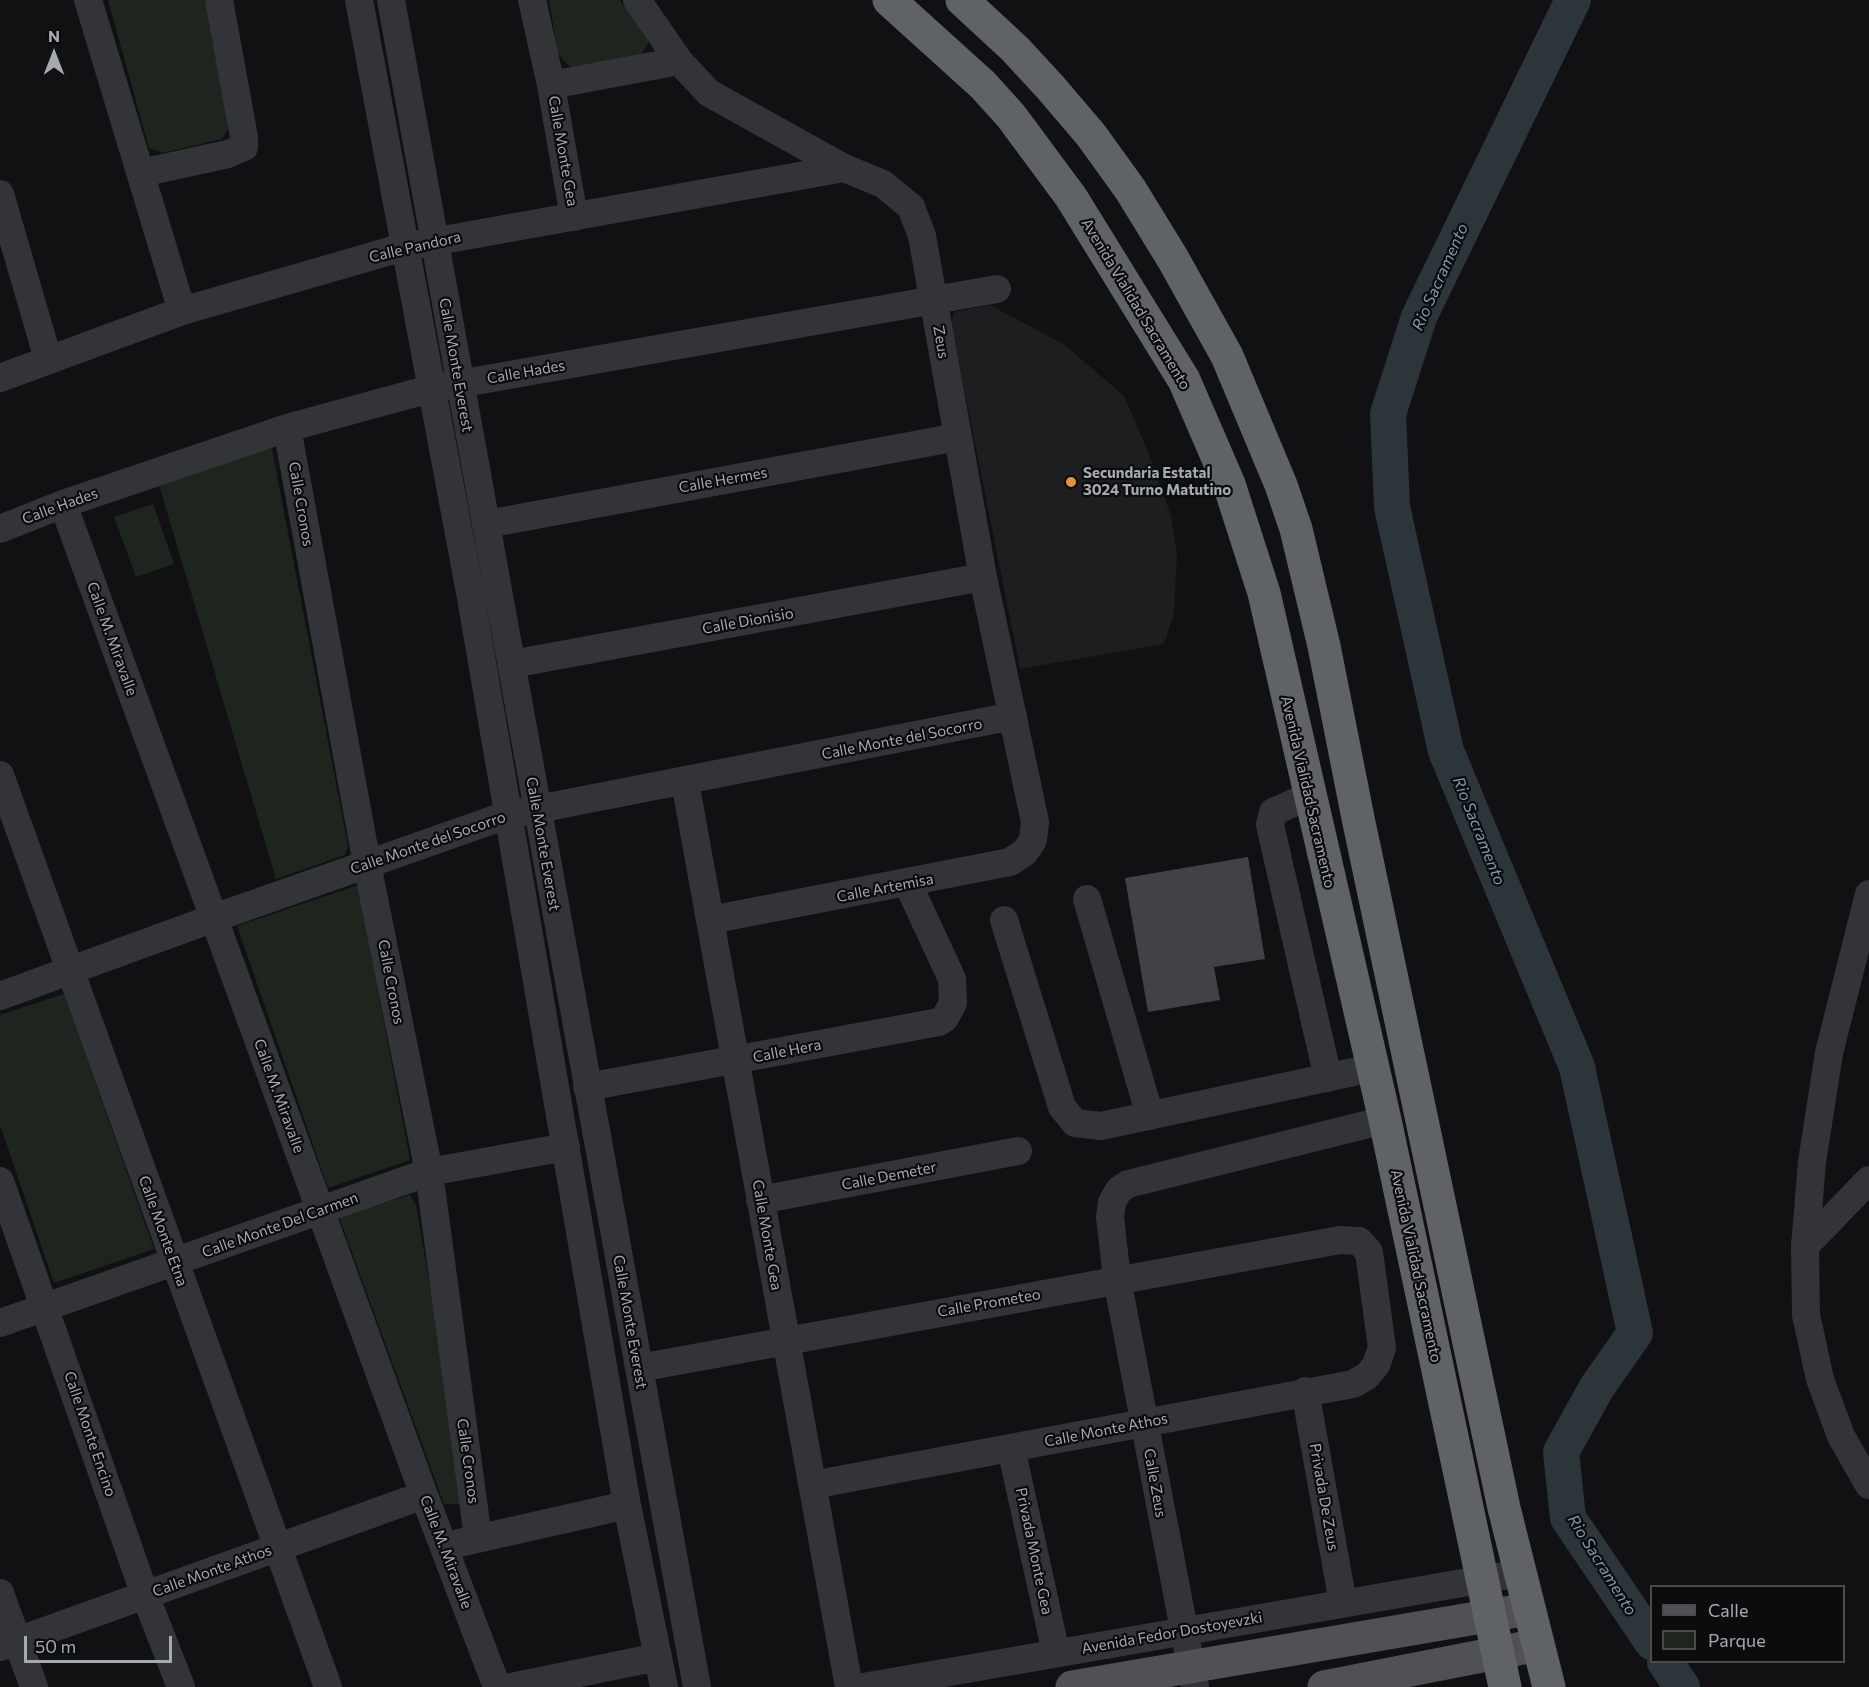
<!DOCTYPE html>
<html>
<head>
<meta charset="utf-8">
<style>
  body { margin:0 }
  #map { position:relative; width:1869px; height:1687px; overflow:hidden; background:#111113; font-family:Commissioner,sans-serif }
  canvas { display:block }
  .legend { position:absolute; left:1650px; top:1585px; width:195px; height:78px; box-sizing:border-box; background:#0c0c0d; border:2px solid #494b4f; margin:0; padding:8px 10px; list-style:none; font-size:18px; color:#a4aab2 }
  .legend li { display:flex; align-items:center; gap:12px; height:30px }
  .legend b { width:30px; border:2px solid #494b4f }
  .north { position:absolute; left:24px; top:24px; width:60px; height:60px; -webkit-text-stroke:4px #0c0c0d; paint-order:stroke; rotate:0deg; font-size:16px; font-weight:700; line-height:24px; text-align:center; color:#a4aab2 }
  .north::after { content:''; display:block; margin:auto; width:21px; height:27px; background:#a4aab2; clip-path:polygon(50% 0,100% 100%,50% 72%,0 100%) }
  .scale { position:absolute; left:24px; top:1636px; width:148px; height:27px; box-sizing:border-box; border:3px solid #a4aab2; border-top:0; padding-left:8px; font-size:18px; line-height:21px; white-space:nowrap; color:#a4aab2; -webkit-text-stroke:4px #0c0c0d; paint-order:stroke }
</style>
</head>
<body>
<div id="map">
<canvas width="1869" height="1687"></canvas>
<ul class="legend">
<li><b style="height:8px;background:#4f5156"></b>Calle</li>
<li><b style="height:16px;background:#1e251e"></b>Parque</li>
</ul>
<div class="north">N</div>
<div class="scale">50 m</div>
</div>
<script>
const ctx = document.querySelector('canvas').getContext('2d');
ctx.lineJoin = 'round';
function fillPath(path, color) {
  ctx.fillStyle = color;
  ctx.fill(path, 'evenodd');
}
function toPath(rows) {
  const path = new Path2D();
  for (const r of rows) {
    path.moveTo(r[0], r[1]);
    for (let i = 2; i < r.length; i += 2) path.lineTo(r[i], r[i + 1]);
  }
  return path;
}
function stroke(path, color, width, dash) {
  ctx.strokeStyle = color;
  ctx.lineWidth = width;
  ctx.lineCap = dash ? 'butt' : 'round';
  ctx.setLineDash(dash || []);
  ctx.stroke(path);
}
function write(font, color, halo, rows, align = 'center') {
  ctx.font = font + ' Commissioner,sans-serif';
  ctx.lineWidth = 4.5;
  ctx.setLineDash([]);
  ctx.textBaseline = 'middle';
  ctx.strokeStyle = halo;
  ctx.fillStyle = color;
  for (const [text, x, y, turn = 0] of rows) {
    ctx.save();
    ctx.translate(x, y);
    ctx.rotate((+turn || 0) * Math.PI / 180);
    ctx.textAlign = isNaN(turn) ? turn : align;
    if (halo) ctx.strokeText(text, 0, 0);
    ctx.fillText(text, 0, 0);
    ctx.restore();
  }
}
fillPath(toPath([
  [990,305,1065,345,1124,396,1147,449,1171,516,1177,556,1174,613,1164,644,1020,669,951,324,954,312]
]), '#1d1e1f');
fillPath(toPath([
  [108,0,205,0,229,127,222,139,163,153,149,148],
  [549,0,620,0,649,42,640,56,574,71,558,54],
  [259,446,272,449,348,846,345,855,276,879,159,485],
  [153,504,174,564,136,577,114,517],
  [358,885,410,1160,328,1188,237,926],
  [64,994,154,1249,54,1283,0,1125,0,1015],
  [410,1195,416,1205,466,1497,459,1504,444,1504,339,1217]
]), '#1e251e');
stroke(toPath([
  [1573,0,1419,317,1388,414,1392,507,1446,751,1577,1067,1635,1333,1597,1387,1561,1452,1568,1518,1652,1642],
  [1665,1662,1682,1687]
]), '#2c353a', 36);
fillPath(toPath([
  [1248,857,1265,959,1214,967,1220,1000,1148,1012,1125,878]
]), '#404246');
stroke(toPath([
  [88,0,182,311],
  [359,0,471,598,627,1505,664,1687],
  [391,0,697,1687],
  [532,0,551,85,574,217],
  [637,0,679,61,709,93,844,168,883,184,911,207,922,236,983,577,1035,822,1033,840,1025,852,1010,862,710,920],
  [551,85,679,61],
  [141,173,228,154,244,147,244,137,219,0],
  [0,194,48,359],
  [0,378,182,311,404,247,844,168],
  [287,428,367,864,429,1172,478,1538],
  [63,504,424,1495,497,1687],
  [487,524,958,437],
  [0,529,63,504,287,428,430,389,997,289],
  [512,664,983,577],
  [0,775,328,1687],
  [685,782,849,1687],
  [1309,796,1273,812,1270,825,1328,1078],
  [1869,894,1829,1053,1812,1162,1805,1246,1806,1315,1820,1379,1841,1436,1869,1485],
  [1087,899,1150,1116],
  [1004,920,1062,1107,1075,1123,1101,1126,1372,1068],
  [0,996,214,918,507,815,1013,716],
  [587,1087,939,1022,945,1018,953,1003,952,979,908,884],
  [0,1181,145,1595,181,1687],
  [760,1200,1018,1151],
  [1805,1246,1869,1180],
  [0,1323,429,1172,566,1147],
  [639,1368,1340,1240,1359,1241,1369,1252,1382,1348,1376,1365,1367,1376,1353,1384,812,1485],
  [1305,1391,1343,1603],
  [1011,1448,1056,1653],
  [459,1543,627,1505],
  [0,1593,34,1687],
  [0,1647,424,1495],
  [511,1687,658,1657],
  [863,1687,1520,1573],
  [1195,1687,1117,1279,1110,1217,1112,1202,1119,1190,1128,1184,1385,1120]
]), '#333437', 28);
stroke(toPath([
  [1072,1687,1529,1609],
  [1324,1687,1538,1645]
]), '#4f5156', 33);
stroke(toPath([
  [889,0,983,85,1011,116,1071,197,1184,380,1229,484,1264,593,1385,1120,1505,1687],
  [962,0,1015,49,1051,88,1091,135,1130,189,1173,259,1227,356,1281,485,1296,529,1324,646,1358,818,1504,1508,1549,1687]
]), '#5f6368', 33);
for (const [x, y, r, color] of [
  [1071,482,6,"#e49138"]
]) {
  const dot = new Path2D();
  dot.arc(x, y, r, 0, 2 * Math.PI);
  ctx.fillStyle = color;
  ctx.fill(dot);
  stroke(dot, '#0c0c0d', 2);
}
write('15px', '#a4aab2', '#0c0c0d', [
  ["Calle Monte Gea",563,151,80],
  ["Calle Pandora",415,247,-13],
  ["Avenida Vialidad Sacramento",1136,304,59],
  ["Zeus",941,342,80],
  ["Calle Monte Everest",456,365,80],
  ["Calle Hades",526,372,-10],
  ["Calle Hermes",723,480,-10],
  ["Calle Cronos",301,504,80],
  ["Calle Hades",60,506,-20],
  ["Calle Dionisio",748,621,-10],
  ["Calle M. Miravalle",112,639,70],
  ["Calle Monte del Socorro",902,739,-11],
  ["Avenida Vialidad Sacramento",1308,792,77],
  ["Calle Monte del Socorro",428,843,-19],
  ["Calle Monte Everest",543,844,80],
  ["Calle Artemisa",885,888,-11],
  ["Calle Cronos",391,982,79],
  ["Calle Hera",787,1051,-11],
  ["Calle M. Miravalle",279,1096,70],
  ["Calle Demeter",889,1176,-11],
  ["Calle Monte Del Carmen",280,1225,-20],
  ["Calle Monte Etna",163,1231,70],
  ["Calle Monte Gea",767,1235,80],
  ["Avenida Vialidad Sacramento",1416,1266,78],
  ["Calle Prometeo",989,1303,-10],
  ["Calle Monte Everest",630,1322,80],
  ["Calle Monte Athos",1106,1430,-11],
  ["Calle Monte Encino",90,1434,71],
  ["Calle Cronos",468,1461,82],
  ["Calle Zeus",1155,1483,80],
  ["Privada De Zeus",1324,1497,80],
  ["Privada Monte Gea",1034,1551,78],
  ["Calle M. Miravalle",446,1552,69],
  ["Calle Monte Athos",212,1571,-20],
  ["Avenida Fedor Dostoyevzki",1172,1633,-10]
]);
write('bold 15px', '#a4aab2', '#0c0c0d', [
  ["Secundaria Estatal",1083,473],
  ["3024 Turno Matutino",1083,490]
], 'left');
write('italic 16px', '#7c9cab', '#0c0c0d', [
  ["Rio Sacramento",1440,277,-66],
  ["Rio Sacramento",1479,831,68],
  ["Rio Sacramento",1602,1565,58]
]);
</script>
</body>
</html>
